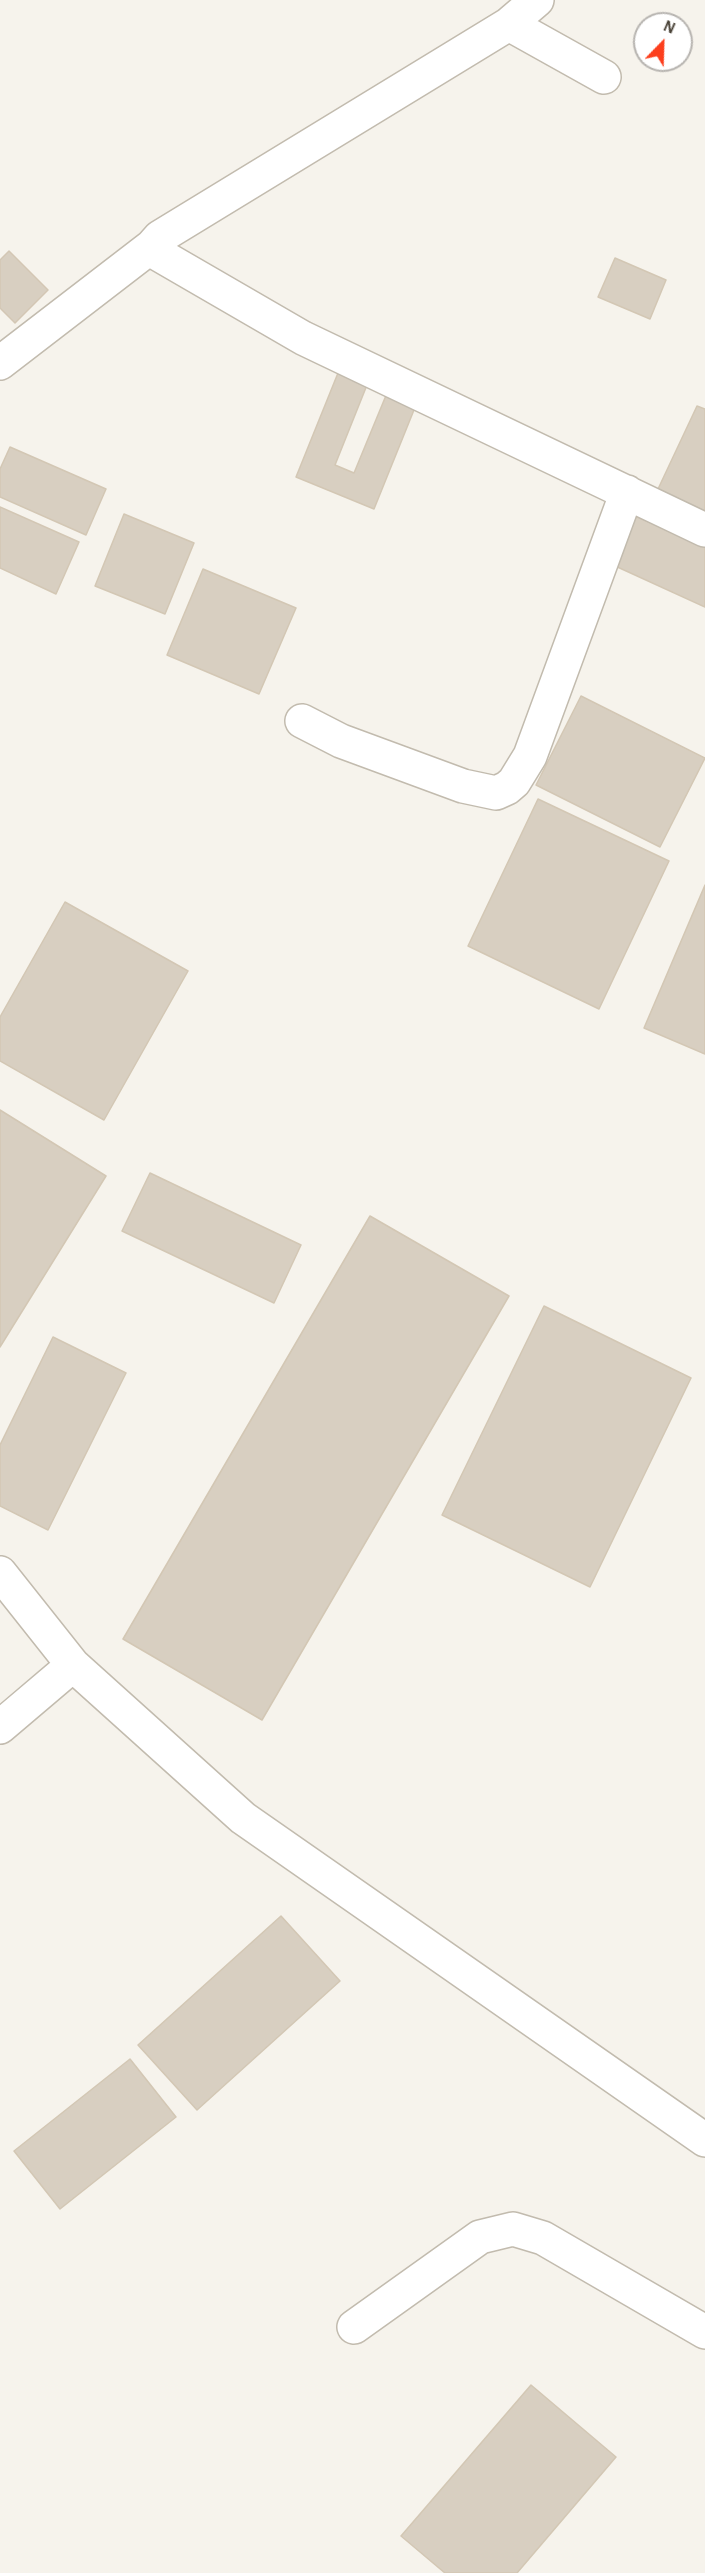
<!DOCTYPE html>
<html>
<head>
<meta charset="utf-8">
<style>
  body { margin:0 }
  #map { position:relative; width:705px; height:2573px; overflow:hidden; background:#f6f3ec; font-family:"Alegreya Sans",sans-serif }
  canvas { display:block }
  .north { position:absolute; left:633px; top:12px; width:60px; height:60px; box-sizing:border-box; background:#fff; border:2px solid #b7b4b0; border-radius:50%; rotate:23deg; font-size:16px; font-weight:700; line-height:24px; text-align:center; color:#4b4439 }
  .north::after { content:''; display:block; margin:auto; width:21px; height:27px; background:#fc3f1d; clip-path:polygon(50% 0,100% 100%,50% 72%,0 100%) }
</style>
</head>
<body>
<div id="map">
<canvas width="705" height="2573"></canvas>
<div class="north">N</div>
</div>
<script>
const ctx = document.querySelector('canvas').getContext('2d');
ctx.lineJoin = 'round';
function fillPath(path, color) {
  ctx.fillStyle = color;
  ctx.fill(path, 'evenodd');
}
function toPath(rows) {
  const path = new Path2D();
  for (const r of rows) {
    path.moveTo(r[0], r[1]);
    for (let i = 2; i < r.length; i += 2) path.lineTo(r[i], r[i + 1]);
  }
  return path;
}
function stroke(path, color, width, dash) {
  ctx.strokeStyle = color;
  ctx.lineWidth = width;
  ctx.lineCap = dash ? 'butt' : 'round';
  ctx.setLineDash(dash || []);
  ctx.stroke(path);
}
const building = toPath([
  [9,251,48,290,15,323,0,308,0,260,9,251],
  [615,258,666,280,650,319,598,297,615,258],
  [338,373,367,385,335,465,354,473,387,393,416,405,374,509,296,477,338,373],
  [697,406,705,409,705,511,658,489,697,406],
  [10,447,106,489,86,535,0,497,0,469,10,447],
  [0,507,79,542,56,594,0,568,0,507],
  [124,514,194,543,165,614,95,586,124,514],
  [635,516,705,547,705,607,613,565,635,516],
  [203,569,296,608,259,694,167,655,203,569],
  [581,696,705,758,660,847,536,785,581,696],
  [538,799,669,861,599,1009,468,946,538,799],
  [705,885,705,1054,644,1028,705,885],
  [65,902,188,971,104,1120,0,1061,0,1017,65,902],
  [0,1110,106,1176,0,1347,0,1110],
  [150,1173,301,1245,274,1303,122,1231,150,1173],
  [370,1216,509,1296,262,1720,123,1639,370,1216],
  [544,1306,691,1378,590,1587,442,1515,544,1306],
  [53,1337,126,1373,48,1530,0,1506,0,1445,53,1337],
  [281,1916,340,1981,197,2110,138,2045,281,1916],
  [130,2059,176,2117,60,2209,14,2151,130,2059],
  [531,2385,616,2457,517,2573,445,2573,401,2536,531,2385]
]);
fillPath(building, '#d8cfc1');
stroke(building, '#d3c7b4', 1.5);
const street = toPath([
  [537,0,509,24,160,237,152,246,158,254,303,338,705,530],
  [509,24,604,77],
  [0,363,152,246],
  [302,721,341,741,463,786,496,793,507,788,514,782,530,756,627,492],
  [0,1573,73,1665,243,1818,705,2140],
  [0,1727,73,1665],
  [354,2327,480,2237,513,2229,543,2238,705,2332]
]);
stroke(street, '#c2bbae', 36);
stroke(street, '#fff', 33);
</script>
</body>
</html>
